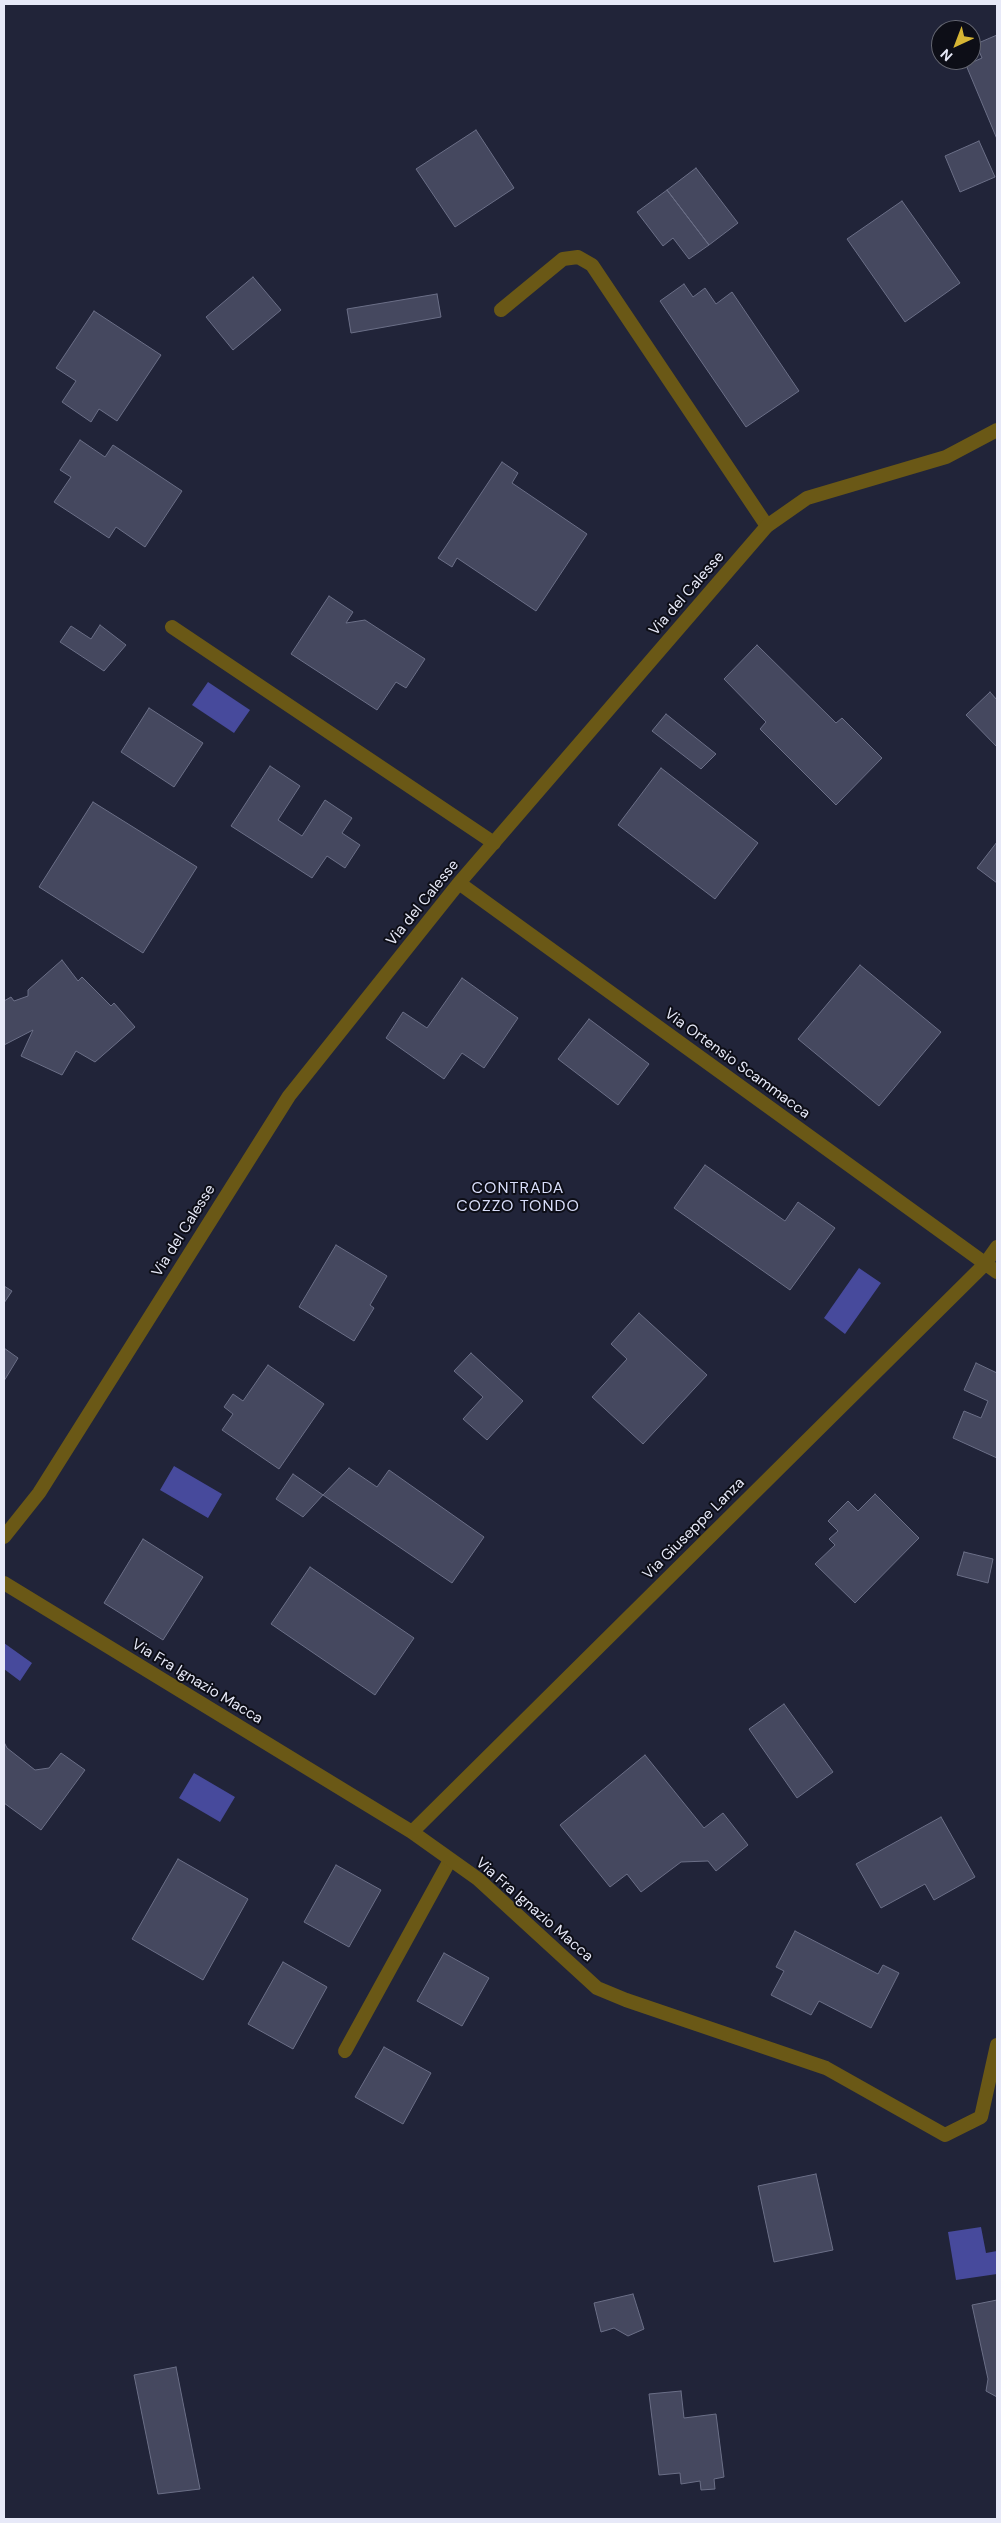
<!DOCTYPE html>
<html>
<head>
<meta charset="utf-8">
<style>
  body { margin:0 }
  #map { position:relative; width:1001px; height:2523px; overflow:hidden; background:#212439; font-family:"DM Sans",sans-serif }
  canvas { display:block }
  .frame { position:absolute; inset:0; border:5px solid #e7e9f8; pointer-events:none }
  .north { position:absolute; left:931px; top:20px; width:50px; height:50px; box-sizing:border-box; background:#0d0e17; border:1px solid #646671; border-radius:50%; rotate:223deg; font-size:14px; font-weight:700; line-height:20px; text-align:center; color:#e7e9f8 }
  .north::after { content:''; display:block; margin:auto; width:18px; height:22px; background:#d6b534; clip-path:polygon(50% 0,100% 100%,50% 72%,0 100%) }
</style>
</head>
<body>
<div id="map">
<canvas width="1001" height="2523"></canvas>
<div class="frame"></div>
<div class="north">N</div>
</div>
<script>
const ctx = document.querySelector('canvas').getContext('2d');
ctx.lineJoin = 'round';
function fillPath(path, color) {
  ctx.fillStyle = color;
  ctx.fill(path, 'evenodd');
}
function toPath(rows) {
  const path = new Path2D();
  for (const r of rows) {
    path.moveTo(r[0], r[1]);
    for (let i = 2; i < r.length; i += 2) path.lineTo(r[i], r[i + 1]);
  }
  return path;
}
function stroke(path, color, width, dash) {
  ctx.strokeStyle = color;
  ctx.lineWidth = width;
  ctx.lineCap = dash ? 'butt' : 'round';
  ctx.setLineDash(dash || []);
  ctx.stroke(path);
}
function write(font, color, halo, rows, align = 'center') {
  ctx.font = font + ' "DM Sans",sans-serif';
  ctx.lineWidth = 4;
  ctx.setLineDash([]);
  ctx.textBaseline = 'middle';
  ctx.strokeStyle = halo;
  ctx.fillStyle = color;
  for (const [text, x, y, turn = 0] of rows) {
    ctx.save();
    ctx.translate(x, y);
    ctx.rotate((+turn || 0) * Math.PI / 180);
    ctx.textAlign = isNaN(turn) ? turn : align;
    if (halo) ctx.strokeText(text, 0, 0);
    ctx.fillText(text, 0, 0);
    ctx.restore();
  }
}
fillPath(toPath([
  [208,682,250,710,234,733,192,705],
  [859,1268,881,1283,845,1334,824,1318],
  [174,1466,222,1494,208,1518,160,1490],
  [4,1643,32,1663,20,1681,4,1669],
  [194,1773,235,1797,220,1822,179,1798],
  [981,2227,986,2253,997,2251,997,2274,956,2280,948,2232]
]), '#474a9c');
const building = toPath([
  [997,35,997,139,966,65,982,58,976,44,997,35],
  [476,130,514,188,455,227,416,169,476,130],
  [979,141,995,177,960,192,945,156,979,141],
  [696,168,738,223,709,245,667,190,696,168],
  [667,190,709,245,689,259,673,238,663,246,637,212,667,190],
  [902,201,960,283,905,322,847,239,902,201],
  [253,277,281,310,233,350,206,317,253,277],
  [684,284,693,297,705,288,716,304,732,292,799,391,746,427,660,301,684,284],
  [437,294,441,317,351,333,347,309,437,294],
  [94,311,161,355,117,421,99,409,91,422,62,402,76,381,56,368,94,311],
  [80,440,105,457,113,445,182,491,145,547,116,527,109,538,54,502,71,477,60,470,80,440],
  [502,462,518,473,512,483,587,534,536,611,457,558,452,567,438,558,502,462],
  [329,596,353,612,346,623,365,620,425,659,406,688,396,682,377,710,291,654,329,596],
  [100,625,126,645,104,671,60,642,71,626,91,639,100,625],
  [757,645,836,723,842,718,882,758,836,805,760,729,766,722,724,679,757,645],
  [990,692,997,700,997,747,966,715,990,692],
  [149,708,203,743,174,787,121,752,149,708],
  [666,714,716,754,701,769,652,731,666,714],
  [270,766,300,786,278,820,302,836,325,800,352,818,342,833,360,845,345,868,327,856,312,878,231,826,270,766],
  [661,768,758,843,715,899,618,825,661,768],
  [93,802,197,867,143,953,39,887,93,802],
  [997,842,997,883,977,868,997,842],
  [62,960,78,981,82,977,111,1006,114,1003,135,1027,95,1062,76,1051,62,1075,21,1056,33,1030,4,1045,4,1001,11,997,14,1001,28,996,28,990,62,960],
  [860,965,941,1032,879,1106,798,1039,860,965],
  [462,978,518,1018,484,1068,462,1053,444,1079,386,1038,403,1012,427,1028,462,978],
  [589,1019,649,1064,618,1105,558,1059,589,1019],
  [705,1165,785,1221,798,1202,835,1228,790,1290,674,1208,705,1165],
  [336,1245,387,1276,370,1305,374,1308,354,1341,299,1307,336,1245],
  [4,1286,12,1291,4,1303,4,1286],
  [639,1313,707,1375,643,1444,592,1397,627,1359,611,1344,639,1313],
  [4,1348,18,1358,4,1381,4,1348],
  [471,1353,523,1401,487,1440,463,1419,483,1397,454,1371,471,1353],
  [976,1363,997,1373,997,1458,953,1438,964,1411,981,1418,988,1401,964,1390,976,1363],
  [268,1365,324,1404,279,1469,222,1430,233,1414,224,1407,233,1394,243,1401,268,1365],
  [349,1468,377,1487,389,1470,484,1537,452,1583,323,1495,349,1468],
  [293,1474,323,1495,303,1517,276,1499,293,1474],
  [875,1494,919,1538,855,1603,815,1564,835,1545,829,1539,838,1531,828,1521,848,1501,858,1511,875,1494],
  [143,1539,203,1577,163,1640,104,1603,143,1539],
  [964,1552,993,1559,988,1583,957,1575,964,1552],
  [310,1567,414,1638,375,1695,271,1624,310,1567],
  [784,1704,833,1772,797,1798,749,1729,784,1704],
  [4,1742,7,1748,35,1770,49,1768,61,1753,85,1770,41,1830,4,1803,4,1742],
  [645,1755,704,1828,723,1813,748,1845,716,1871,708,1861,681,1862,641,1892,627,1874,610,1887,560,1825,645,1755],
  [941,1817,975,1877,934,1900,925,1884,881,1908,856,1864,941,1817],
  [178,1859,248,1899,203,1980,132,1939,178,1859],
  [336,1865,381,1890,349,1947,304,1922,336,1865],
  [795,1931,878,1974,883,1965,899,1973,871,2028,819,2001,811,2015,771,1995,784,1971,776,1967,795,1931],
  [444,1953,489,1978,462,2026,417,2001,444,1953],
  [283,1962,327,1987,293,2049,248,2024,283,1962],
  [384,2047,431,2073,403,2124,355,2097,384,2047],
  [816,2174,833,2250,774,2262,758,2186,816,2174],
  [633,2294,644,2329,628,2336,614,2328,601,2332,594,2303,633,2294],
  [997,2300,997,2397,986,2391,988,2379,972,2305,997,2300],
  [176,2367,200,2489,158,2494,134,2375,176,2367],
  [681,2391,684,2418,716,2414,724,2477,714,2479,715,2489,701,2490,700,2481,681,2484,680,2473,659,2475,649,2394,681,2391]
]);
fillPath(building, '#45485f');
stroke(building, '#6b6f87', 1);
stroke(toPath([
  [501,310,563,259,578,257,592,265,767,526],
  [172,627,494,843],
  [345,2051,450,1860]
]), '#6a5816', 14);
stroke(toPath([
  [459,883,997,1272],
  [4,1537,39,1493,289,1096,459,883,767,526,807,498,946,457,997,430],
  [4,1583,412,1832,478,1879,597,1988,626,2000,826,2068,945,2135,981,2117,997,2045],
  [412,1832,985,1264,997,1247]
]), '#6a5816', 14);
write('15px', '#e7e9f8', '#0d0e17', [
  ["Via del Calesse",687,594,-49],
  ["Via del Calesse",423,903,-51],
  ["Via Ortensio Scammacca",737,1064,36],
  ["Via del Calesse",184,1231,-58],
  ["Via Giuseppe Lanza",694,1529,-45],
  ["Via Fra Ignazio Macca",197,1682,31],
  ["Via Fra Ignazio Macca",534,1910,41]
]);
ctx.letterSpacing = '1px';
write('16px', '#d9defa', '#0d0e17', [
  ["CONTRADA",518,1189],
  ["COZZO TONDO",518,1207]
]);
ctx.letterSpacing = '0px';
</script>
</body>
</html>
